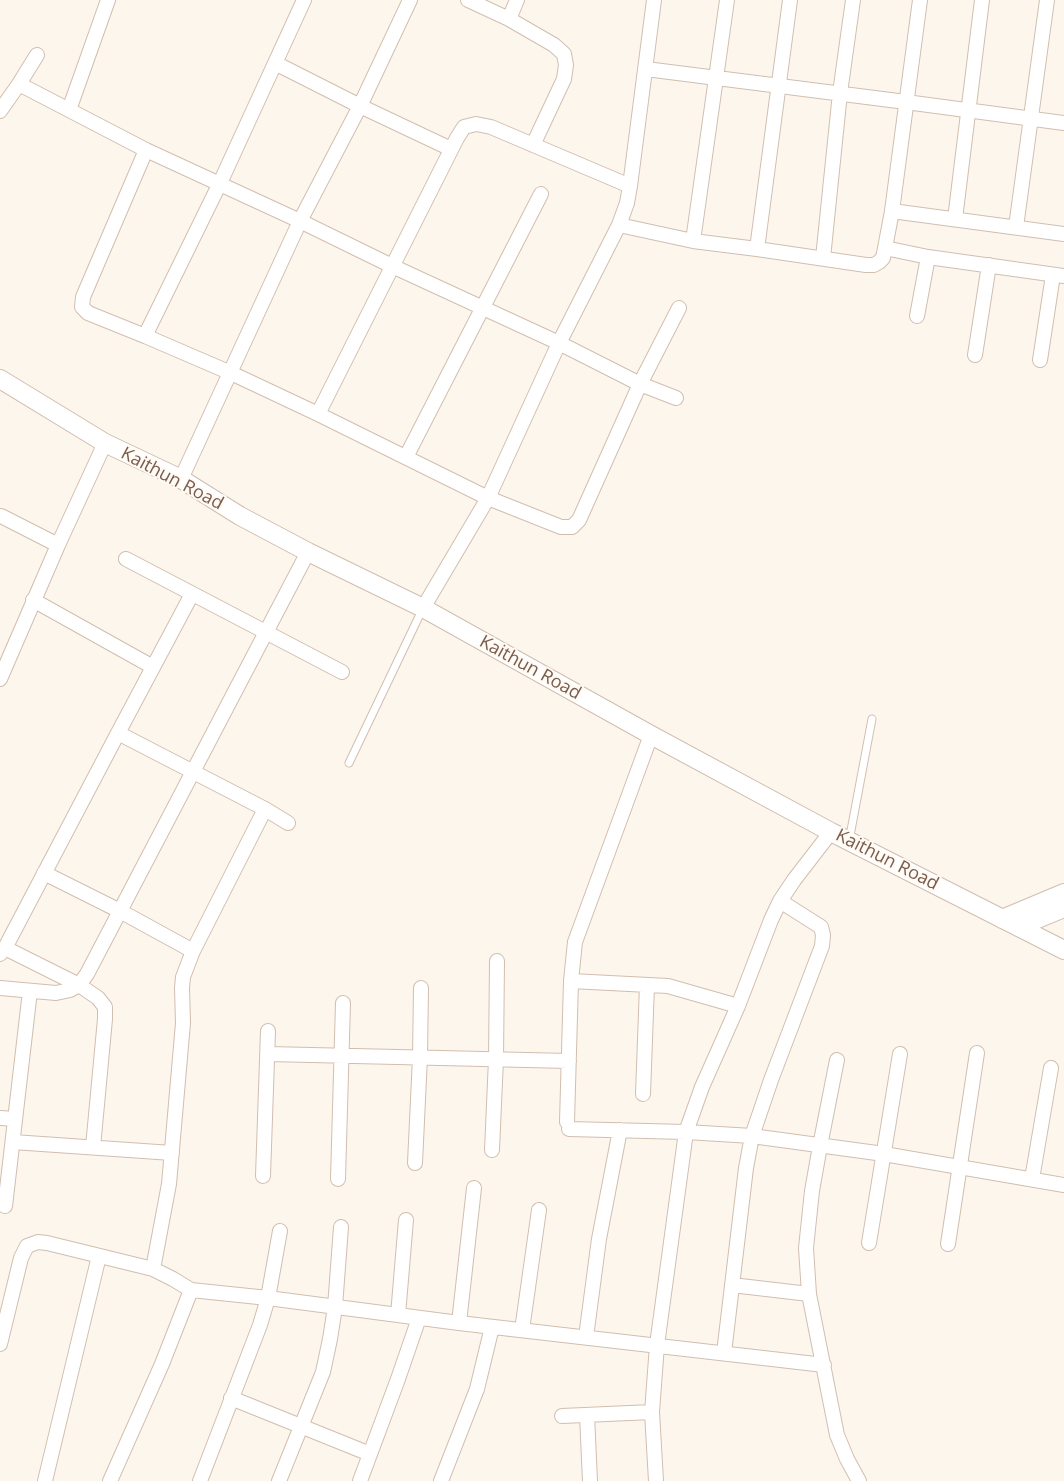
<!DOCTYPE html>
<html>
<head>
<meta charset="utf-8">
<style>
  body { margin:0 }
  canvas { display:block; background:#fdf6ec }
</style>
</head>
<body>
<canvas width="1064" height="1481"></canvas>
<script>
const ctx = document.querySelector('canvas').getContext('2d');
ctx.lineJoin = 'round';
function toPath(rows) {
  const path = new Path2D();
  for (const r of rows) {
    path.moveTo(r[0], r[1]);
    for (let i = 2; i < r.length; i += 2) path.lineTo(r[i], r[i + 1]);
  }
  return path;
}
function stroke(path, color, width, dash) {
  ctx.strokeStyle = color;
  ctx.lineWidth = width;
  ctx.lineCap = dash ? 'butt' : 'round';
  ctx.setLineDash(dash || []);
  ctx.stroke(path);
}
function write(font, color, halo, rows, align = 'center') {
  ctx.font = font + ' "Open Sans",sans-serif';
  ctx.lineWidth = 4;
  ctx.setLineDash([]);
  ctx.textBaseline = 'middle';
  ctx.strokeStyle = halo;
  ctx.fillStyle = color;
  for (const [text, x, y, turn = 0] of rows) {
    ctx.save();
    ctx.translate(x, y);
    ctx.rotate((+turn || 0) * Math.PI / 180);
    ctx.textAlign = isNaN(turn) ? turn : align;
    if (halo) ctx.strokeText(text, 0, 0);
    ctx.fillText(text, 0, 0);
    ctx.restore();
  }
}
const service = toPath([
  [349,763,423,608],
  [849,841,872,719]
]);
const minor = toPath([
  [468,0,509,19,554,45,564,54,566,65,564,79,533,145],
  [509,19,517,0],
  [275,63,360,106,451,149],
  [646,69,906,102,1064,123],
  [19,84,37,55],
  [69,110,108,0],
  [0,111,19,84,146,150,300,221,392,266,559,343,640,384,676,398],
  [146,150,83,297,82,307,88,313,145,336,231,373,318,414,488,498,561,527,572,527,579,520,640,384,679,308],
  [892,211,1064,234],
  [955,219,982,0],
  [619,225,693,241,757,249,866,265,874,265,879,262,883,258,885,248,892,211,920,0],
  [1016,227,1047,0],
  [693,241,727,0],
  [885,248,928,257,1064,276],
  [757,249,790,0],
  [823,258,840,93,853,0],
  [917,316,928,257],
  [145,336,220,183,304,0],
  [975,355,989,265],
  [1040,360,1053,275],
  [318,414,457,138,464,127,476,124,491,127,630,186],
  [406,457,541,194],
  [181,479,300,221,360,106,410,0],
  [1,516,58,545],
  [126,559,342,672],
  [33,600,153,667],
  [423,608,488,498,559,343,619,225,627,203,630,186,654,0],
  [0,679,58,545,105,443],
  [118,733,265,809,288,823],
  [44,873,120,911,193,951],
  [5,948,79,985,98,998,105,1007,105,1019,93,1147],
  [0,954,5,948,118,733,192,594],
  [571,981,668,986,738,1006],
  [0,988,56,993,70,990,79,985,87,974,308,552],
  [268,1054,569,1061],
  [837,1060,820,1146,812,1191,806,1248,809,1294,837,1435,847,1459,859,1481],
  [643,1094,647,985],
  [0,1118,15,1119],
  [567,1122,571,981,575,942,651,735],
  [569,1129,686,1132,752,1136,884,1154,1064,1185],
  [13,1142,172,1153],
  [492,1150,496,1059,497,961],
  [415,1163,420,1057,421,988],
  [263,1176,268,1031],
  [338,1179,343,1003],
  [1032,1179,1051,1068],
  [5,1206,30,991],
  [869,1243,900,1054],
  [948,1244,977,1053],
  [153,1269,169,1184,183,1023,182,988,183,977,193,951,265,809],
  [732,1285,809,1294],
  [398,1315,406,1220],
  [459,1323,474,1188],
  [522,1330,539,1210],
  [586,1337,599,1239,620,1130],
  [0,1344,21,1258,27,1246,38,1242,47,1243,153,1269,173,1279,191,1290,268,1298,459,1323,824,1365],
  [724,1353,746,1168,752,1136,771,1080,822,946,823,935,821,927,780,901],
  [231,1398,370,1454],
  [587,1415,590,1481],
  [562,1416,652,1412],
  [45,1481,99,1256],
  [110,1481,162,1364,191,1290],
  [200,1481,260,1325,268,1298,280,1231],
  [279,1481,323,1372,330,1339,335,1307,341,1227],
  [360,1481,398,1379,419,1318],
  [441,1481,477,1389,492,1327],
  [656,1481,652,1412,657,1345,686,1132,702,1087,738,1006,771,920,780,901,794,880,831,832]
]);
const tertiary = toPath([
  [0,379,105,443,181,479,240,516,308,552,423,608,651,735,831,832,1064,950],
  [1002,919,1064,893],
  [1018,927,1064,908]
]);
stroke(service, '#d1beb0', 9);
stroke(minor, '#d1beb0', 16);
stroke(tertiary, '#d1beb0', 20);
stroke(service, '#fff', 7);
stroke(minor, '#fff', 14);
stroke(tertiary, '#fff', 18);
write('18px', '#7a5c4d', '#fffaf3', [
  ["Kaithun Road",172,479,28],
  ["Kaithun Road",530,668,29],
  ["Kaithun Road",887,860,27]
]);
</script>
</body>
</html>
